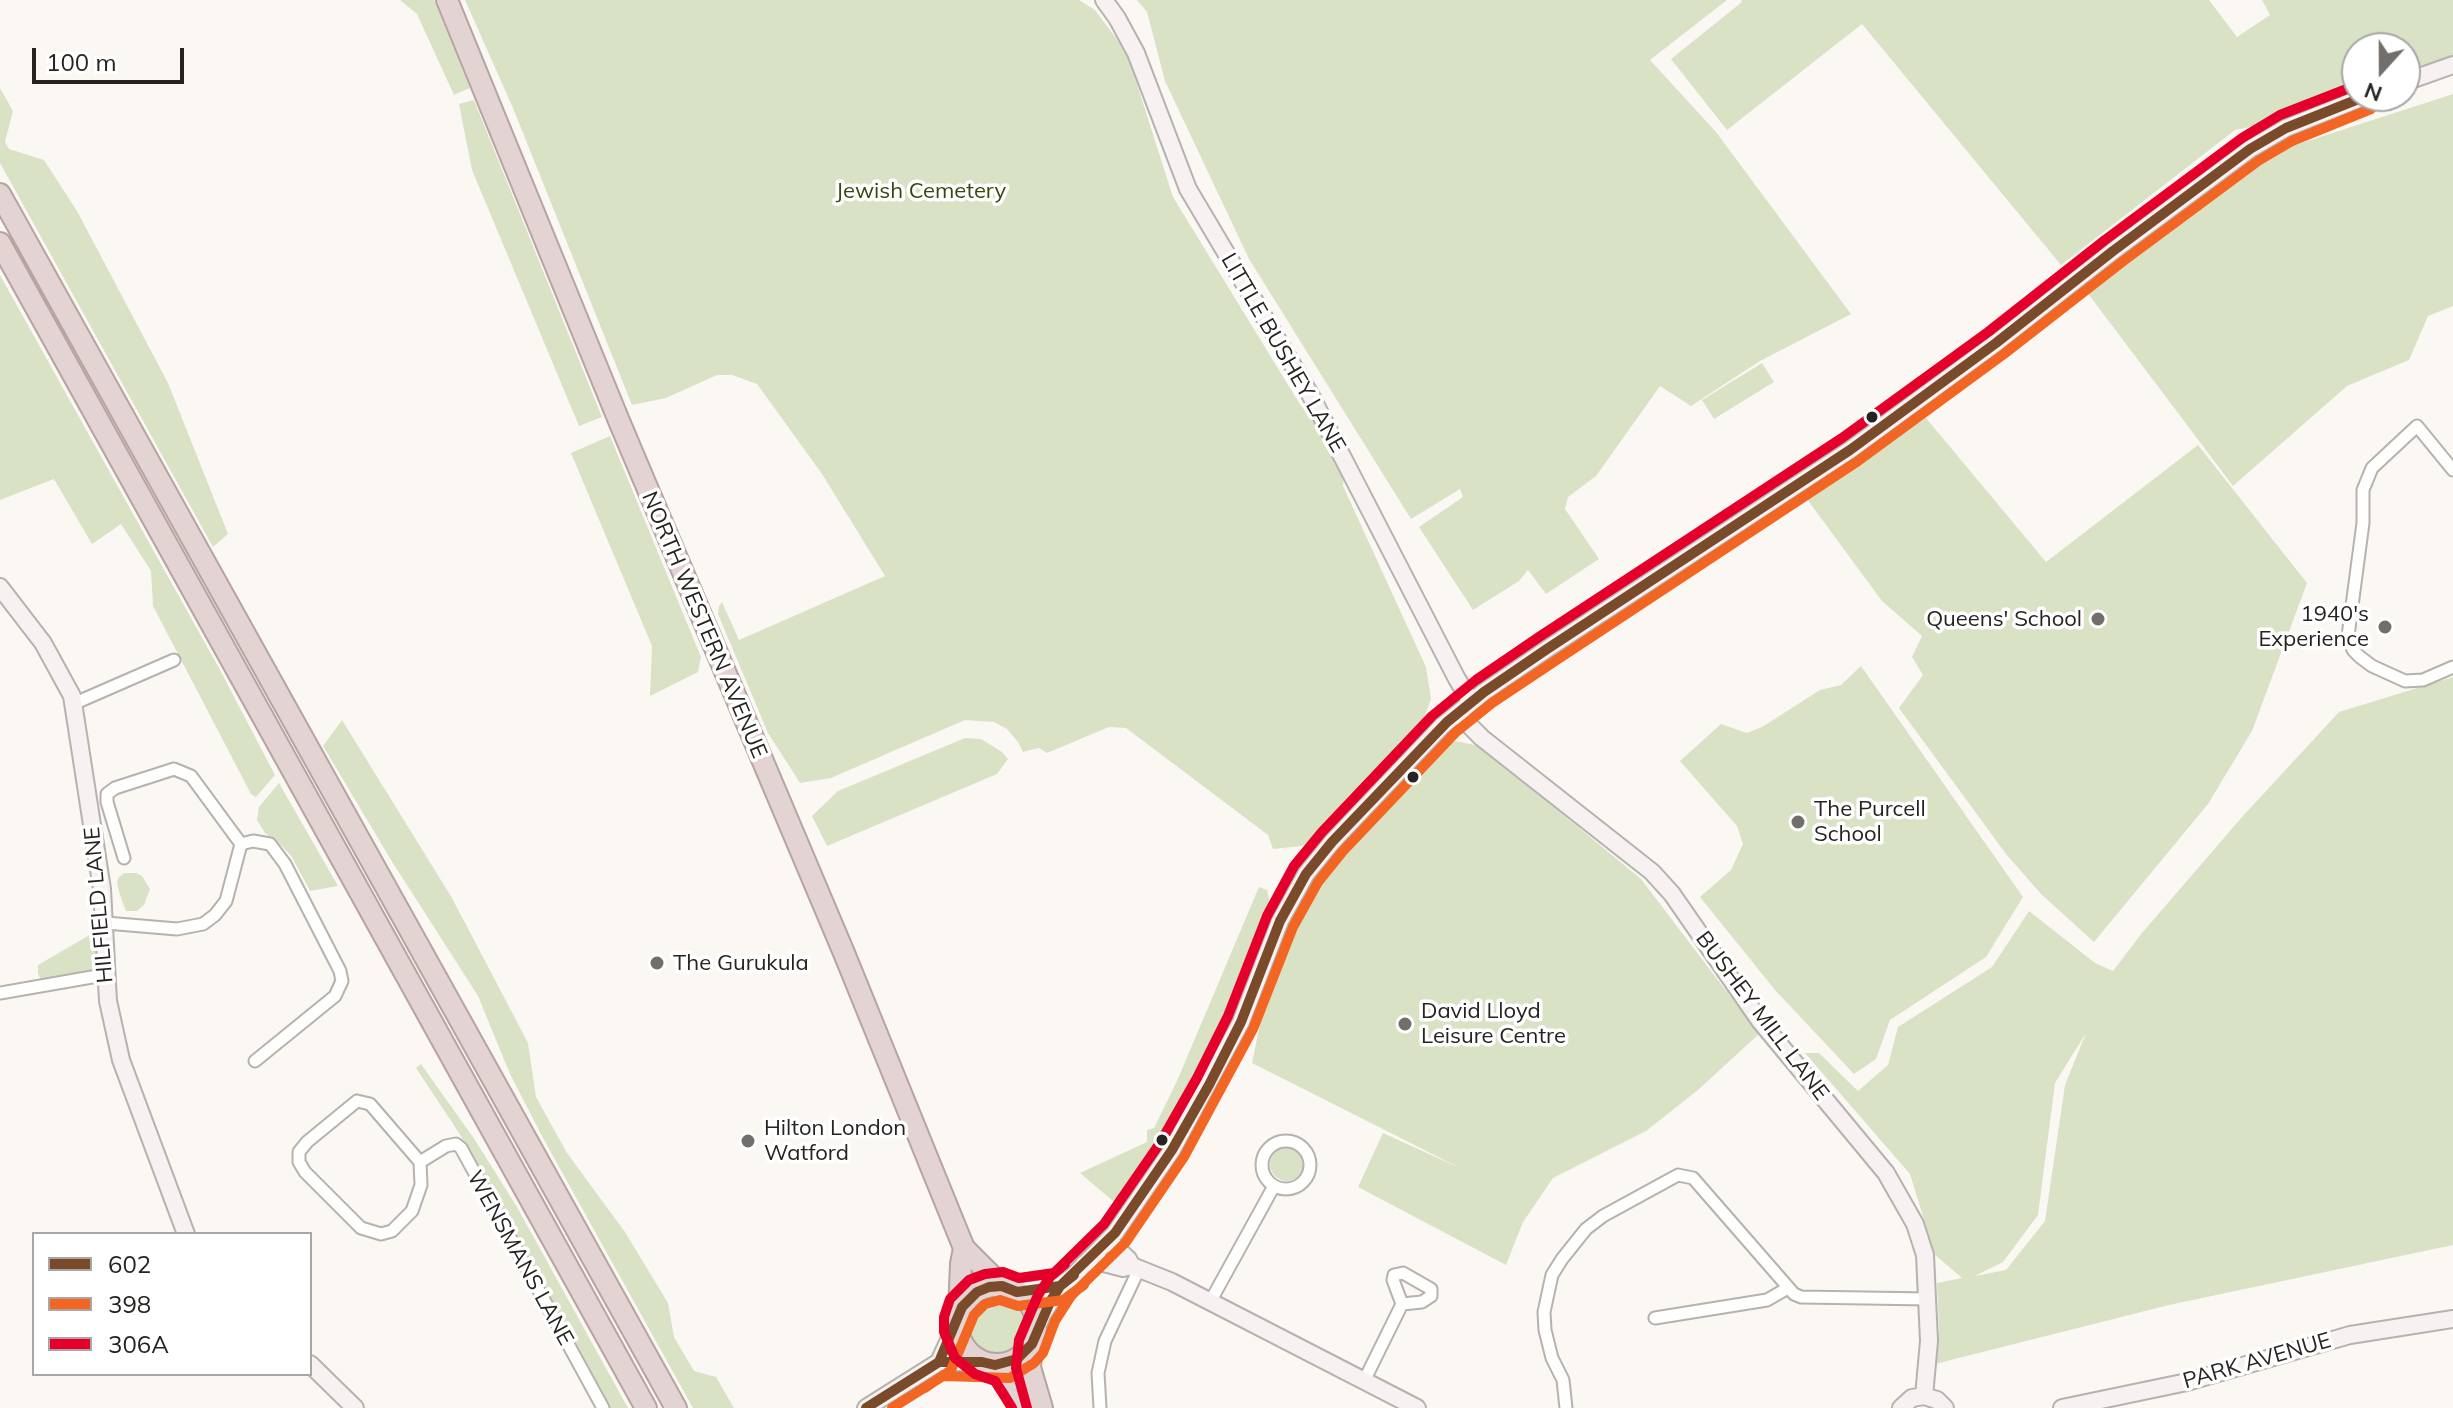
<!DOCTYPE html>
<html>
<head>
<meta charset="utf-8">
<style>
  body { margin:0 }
  #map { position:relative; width:2453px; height:1408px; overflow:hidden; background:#fbf8f4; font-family:Mulish,sans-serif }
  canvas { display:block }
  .legend { position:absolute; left:32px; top:1232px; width:280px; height:144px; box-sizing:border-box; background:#fff; border:2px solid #a8a7a6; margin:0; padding:10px 14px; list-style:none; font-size:24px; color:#262321 }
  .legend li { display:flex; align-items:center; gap:16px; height:40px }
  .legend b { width:40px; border:2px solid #a8a7a6 }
  .north { position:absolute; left:2341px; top:32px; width:80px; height:80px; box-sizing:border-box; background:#fff; border:2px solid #a8a7a6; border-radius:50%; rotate:201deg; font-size:22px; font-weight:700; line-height:32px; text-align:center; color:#262321 }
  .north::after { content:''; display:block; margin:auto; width:28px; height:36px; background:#716e6b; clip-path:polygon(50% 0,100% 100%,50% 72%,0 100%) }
  .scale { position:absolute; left:32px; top:48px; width:152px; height:36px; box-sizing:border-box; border:4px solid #262321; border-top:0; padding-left:10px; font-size:24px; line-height:28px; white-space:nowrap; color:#262321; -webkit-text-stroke:6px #fff; paint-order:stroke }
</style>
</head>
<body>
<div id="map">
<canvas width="2453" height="1408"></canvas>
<ul class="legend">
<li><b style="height:10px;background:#7a4b2a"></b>602</li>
<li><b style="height:10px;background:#f26522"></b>398</li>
<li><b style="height:10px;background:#e4002b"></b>306A</li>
</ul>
<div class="north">N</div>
<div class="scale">100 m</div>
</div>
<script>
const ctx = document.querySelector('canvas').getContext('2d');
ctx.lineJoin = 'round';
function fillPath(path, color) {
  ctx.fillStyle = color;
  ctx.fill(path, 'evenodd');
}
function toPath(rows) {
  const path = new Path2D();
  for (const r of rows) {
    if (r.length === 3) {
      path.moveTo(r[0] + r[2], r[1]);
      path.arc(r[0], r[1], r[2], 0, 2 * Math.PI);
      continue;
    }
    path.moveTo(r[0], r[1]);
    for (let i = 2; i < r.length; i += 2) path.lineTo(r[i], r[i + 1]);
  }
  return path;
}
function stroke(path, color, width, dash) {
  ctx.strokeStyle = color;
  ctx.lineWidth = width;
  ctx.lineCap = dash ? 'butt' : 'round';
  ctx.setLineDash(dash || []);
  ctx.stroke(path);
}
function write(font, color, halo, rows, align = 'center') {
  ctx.font = font + ' Mulish,sans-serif';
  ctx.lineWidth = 7;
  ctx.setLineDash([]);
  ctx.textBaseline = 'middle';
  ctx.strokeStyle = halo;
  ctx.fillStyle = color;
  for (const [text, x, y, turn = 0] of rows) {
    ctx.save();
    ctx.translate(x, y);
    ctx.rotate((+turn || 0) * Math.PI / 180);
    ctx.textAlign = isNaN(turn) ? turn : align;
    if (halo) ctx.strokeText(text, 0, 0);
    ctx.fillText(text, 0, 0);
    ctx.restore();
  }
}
fillPath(toPath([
  [400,0,434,0,470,88,454,95,417,14],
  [465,0,1079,0,1095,10,1127,53,1173,197,1301,406,1310,410,1344,475,1343,486,1426,667,1431,699,1423,720,1335,813,1328,834,1301,846,1273,849,1268,835,1126,728,1109,727,1047,753,1039,748,1023,752,1018,742,1007,729,994,722,965,720,831,778,800,783,768,733,718,614,719,606,722,602,739,640,885,576,822,474,757,384,732,375,717,375,666,398,632,405,513,108],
  [1137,0,1727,0,1650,60,1716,132,1851,314,1760,361,1691,406,1660,386,1596,476,1568,497,1565,509,1599,559,1546,594,1528,570,1519,581,1473,610,1419,527,1463,497,1460,489,1411,519,1249,259,1165,81,1147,12],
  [1741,0,2209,0,2237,37,2270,15,2262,0,2453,0,2453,55,2405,71,2405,48,2357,48,2357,88,2270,123,2235,130,2061,265,1862,24,1727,130,1671,59,1742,2],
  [0,88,13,111,5,142,9,149,44,160,77,211,168,383,228,534,213,547,0,163],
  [2453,94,2453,306,2428,316,2409,360,2347,386,2233,486,2083,287,2255,158],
  [474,100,602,417,579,426,472,170,459,104],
  [0,275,220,670,275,775,256,797,251,794,153,606,151,571,121,524,92,544,54,479,0,500],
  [1762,363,1774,382,1714,419,1702,400],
  [1921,412,2046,562,2198,445,2307,583,2252,731,2208,804,2094,942,2041,894,2006,854,1899,708,1923,675,1912,657,1922,636,1882,601,1801,491],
  [610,436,701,657,698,672,650,696,652,646,571,453],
  [1861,666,2023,897,1986,957,1890,1020,1876,1059,1854,1074,1775,990,1700,897,1731,870,1743,844,1737,826,1680,761,1721,724,1747,733,1762,727,1820,690,1841,685],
  [2453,677,2453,1245,2169,1305,1935,1364,1939,1332,1937,1283,1962,1278,1935,1255,1910,1174,1805,1053,1819,1053,1858,1091,1888,1065,1898,1027,1992,967,2029,911,2095,963,2113,971,2142,933,2242,817,2339,712],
  [2086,1033,2065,1085,2045,1221,2006,1270,1975,1276,2003,1262,2038,1215,2055,1083],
  [342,720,452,898,528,1043,536,1097,567,1153,625,1232,668,1303,674,1337,694,1371,716,1377,734,1408,693,1408,543,1138,510,1074,478,996,391,860,323,746],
  [965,738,981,739,1002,752,1008,759,997,774,827,846,812,816,838,791],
  [1455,741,1480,746,1641,879,1759,1034,1698,1090,1646,1131,1553,1178,1523,1222,1506,1265,1358,1187,1383,1133,1462,1169,1252,1063,1262,1015,1302,908,1323,875,1341,854,1441,743],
  [279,783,338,886,310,891,292,857,281,845,265,833,257,820,259,807],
  [124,873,136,873,142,876,150,889,144,905,137,911,126,911,119,892,117,882,119,877],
  [1259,887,1267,890,1270,903,1234,1007,1210,1058,1176,1118,1140,1180,1120,1207,1080,1173,1147,1142,1147,1130,1154,1128,1177,1081],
  [93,933,97,936,101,965,96,971,41,980,38,974,38,965],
  [421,1064,475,1140,517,1207,628,1408,610,1408,494,1206,461,1136,416,1068],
  [1287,1164,17],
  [997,1325,30]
]), '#d9e2c5');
const street = toPath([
  [2453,470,2417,426,2372,468,2363,490,2363,523,2348,636,2353,650,2360,657,2372,666,2405,681,2423,680,2453,667],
  [73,704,174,660],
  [241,844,253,841,270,844,285,864,340,971,342,981,335,996,255,1061],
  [106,923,177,929,203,924,215,915,226,901,241,844,191,776,174,769,115,788,107,794,107,802,124,858],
  [0,993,92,977,106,977],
  [357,1101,370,1104,420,1162,421,1185,412,1211,392,1231,381,1234,361,1228,305,1172,299,1162,299,1152,307,1142,357,1101],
  [1286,1165,24],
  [420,1162,446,1146,456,1144,461,1148,603,1408],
  [1210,1302,1274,1186],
  [1655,1318,1767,1300,1788,1288],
  [1364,1381,1402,1304,1393,1280,1394,1275,1403,1273,1431,1289,1431,1296,1422,1302,1402,1304],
  [1100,1408,1098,1373,1105,1341,1139,1269],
  [1566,1408,1563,1380,1552,1358,1545,1330,1544,1312,1552,1275,1562,1259,1586,1229,1603,1216,1678,1175,1693,1178,1794,1294,1801,1297,1929,1299]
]);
const secondary = toPath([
  [1104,0,1117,18,1136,53,1188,189,1311,396,1457,679,1471,702],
  [2405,82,2453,65],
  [0,587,43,643,72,696,102,889,108,1001,121,1060,186,1234],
  [1458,714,1482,738,1652,872,1672,894,1760,1021,1886,1173,1915,1224,1925,1255,1929,1341,1924,1396],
  [1108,1240,1128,1259,1132,1266],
  [1084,1264,1100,1262,1123,1268,1132,1266,1172,1282,1417,1408],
  [1017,1292,1060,1286],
  [1035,1333,1042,1315,1060,1286,1072,1277,1115,1233,1172,1150,1241,1022,1280,921,1306,874,1332,842,1442,726,1484,692,1547,649,1850,450,1996,343,2113,251,2250,149,2286,128,2366,96],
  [939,1362,982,1362],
  [310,1364,355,1408],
  [866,1408,939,1362,958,1320],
  [1901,1408,1912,1398,1924,1396,1937,1400,1945,1408],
  [2062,1408,2187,1382,2350,1335,2453,1319]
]);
const highway = toPath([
  [447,0,619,421,844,953,964,1248,1002,1286],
  [0,194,676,1408],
  [0,243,646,1408],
  [997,1325,39],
  [959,1312,961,1264,964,1248],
  [1032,1344,1030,1367,1042,1408],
  [995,1365,1005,1371,1015,1383,1029,1408]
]);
stroke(street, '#b5b2af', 15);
stroke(secondary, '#b5b2af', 20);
stroke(highway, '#b6a4a2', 24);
stroke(street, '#fefefd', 11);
stroke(secondary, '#f7f1f1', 16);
stroke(highway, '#e3d3d2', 20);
stroke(toPath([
  [920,1374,939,1362,982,1362,995,1365,1017,1359,1032,1344,1050,1302,1060,1286,1074,1275],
  [866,1408,939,1362,962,1307,977,1292,989,1287,1002,1286,1017,1292,1060,1286,1115,1233,1172,1150,1209,1085,1241,1022,1280,921,1306,874,1332,842,1447,722,1484,692,1547,649,1850,450,1996,343,2113,251,2250,149,2286,128,2366,96]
]), '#7a4b2a', 10);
stroke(toPath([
  [925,1388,951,1370,974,1315,985,1304,1000,1300,1018,1306,1063,1300,1084,1285],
  [892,1408,943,1376,1010,1378,1034,1363,1043,1353,1055,1321,1071,1296,1126,1242,1184,1157,1253,1029,1293,927,1318,882,1343,851,1456,732,1492,703,1555,661,1858,461,2004,354,2122,262,2258,161,2292,141,2371,109]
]), '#f26522', 10);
stroke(toPath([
  [1012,1408,995,1381,975,1374,955,1358,944,1332,944,1317,950,1299,969,1280,985,1274,1003,1272,1019,1278,1054,1273,1104,1224,1160,1143,1197,1078,1228,1016,1267,916,1294,866,1322,832,1432,716,1476,680,1539,637,1842,438,1988,332,2105,240,2242,138,2280,115,2357,85],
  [1027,1408,1016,1368,1019,1340,1038,1295,1050,1277,1065,1264]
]), '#e4002b', 10);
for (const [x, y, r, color] of [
  [1872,417,7,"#262321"],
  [2098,619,8,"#716e6b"],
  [2385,627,8,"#716e6b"],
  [1413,777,7,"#262321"],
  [1798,822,8,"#716e6b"],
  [657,963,8,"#716e6b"],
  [1405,1024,8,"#716e6b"],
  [1162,1140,7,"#262321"],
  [748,1141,8,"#716e6b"]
]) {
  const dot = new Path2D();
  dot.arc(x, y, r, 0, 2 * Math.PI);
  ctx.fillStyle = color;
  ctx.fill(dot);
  stroke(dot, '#fff', 3);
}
write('22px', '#384710', '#fff', [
  ["Jewish Cemetery",921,191]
]);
write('22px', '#262321', '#fff', [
  ["LITTLE BUSHEY LANE",1283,353,60],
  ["NORTH WESTERN AVENUE",704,625,67],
  ["HILFIELD LANE",99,905,-95],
  ["BUSHEY MILL LANE",1762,1016,53],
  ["WENSMANS LANE",520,1258,61],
  ["PARK AVENUE",2257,1361,-16]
]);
write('22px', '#262321', '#fff', [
  ["1940's",2369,614,"right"],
  ["Experience",2369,639,"right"],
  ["Queens' School",2082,619,"right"],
  ["The Purcell",1814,809],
  ["School",1814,834],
  ["The Gurukula",673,963],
  ["David Lloyd",1421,1011],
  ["Leisure Centre",1421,1036],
  ["Hilton London",764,1128],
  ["Watford",764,1153]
], 'left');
</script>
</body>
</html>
